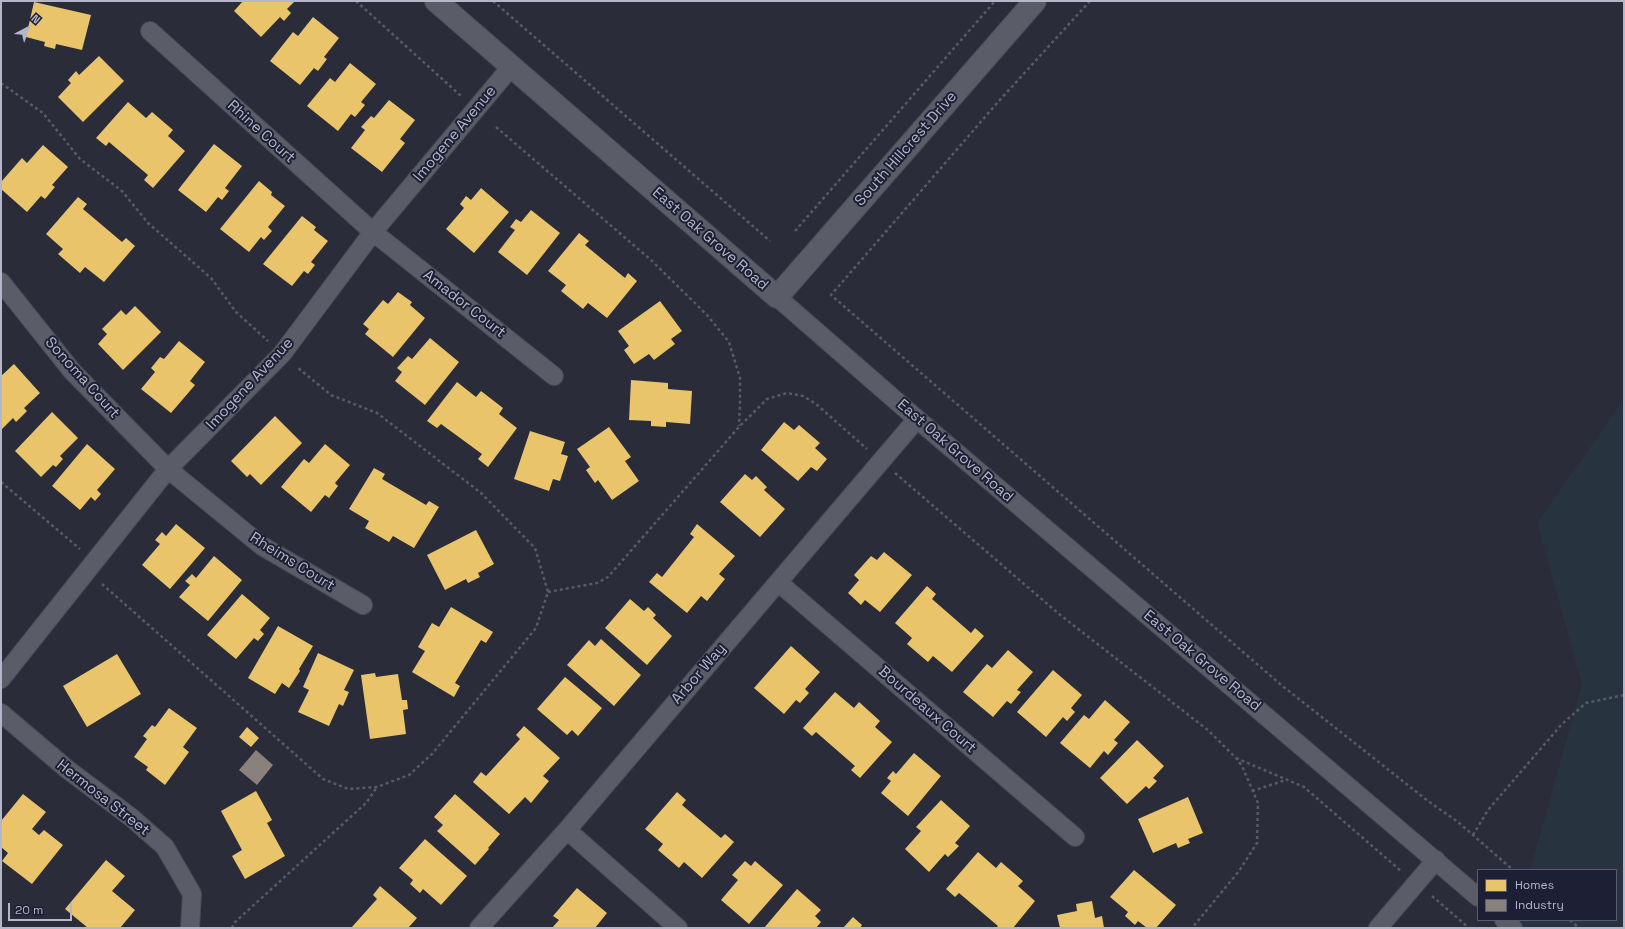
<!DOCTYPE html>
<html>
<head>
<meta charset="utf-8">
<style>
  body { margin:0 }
  #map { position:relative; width:1625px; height:929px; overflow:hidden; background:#2a2c39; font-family:"Space Grotesk",sans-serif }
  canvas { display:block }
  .frame { position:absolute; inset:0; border:2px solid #b5b6ca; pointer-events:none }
  .legend { position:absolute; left:1477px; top:869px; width:140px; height:52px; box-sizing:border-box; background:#1d1f34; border:1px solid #5a5b70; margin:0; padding:5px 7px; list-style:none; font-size:12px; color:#b5b6ca }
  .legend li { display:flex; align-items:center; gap:8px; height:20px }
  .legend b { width:20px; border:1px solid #5a5b70 }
  .north { position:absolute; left:8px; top:8px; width:40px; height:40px; -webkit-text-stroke:3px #1d1f34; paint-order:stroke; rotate:41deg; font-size:11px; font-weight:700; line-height:16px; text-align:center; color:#b5b6ca }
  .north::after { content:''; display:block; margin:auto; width:14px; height:18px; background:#b5b6ca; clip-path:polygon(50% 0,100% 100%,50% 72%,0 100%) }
  .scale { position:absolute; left:8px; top:903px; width:64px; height:18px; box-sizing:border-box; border:2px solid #b5b6ca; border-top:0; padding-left:5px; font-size:12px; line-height:14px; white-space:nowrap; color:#b5b6ca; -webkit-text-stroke:3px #1d1f34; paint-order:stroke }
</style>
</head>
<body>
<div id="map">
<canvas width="1625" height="929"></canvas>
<div class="frame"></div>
<ul class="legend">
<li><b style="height:11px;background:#e9c46a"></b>Homes</li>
<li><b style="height:11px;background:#8a817c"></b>Industry</li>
</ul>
<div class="north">N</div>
<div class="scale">20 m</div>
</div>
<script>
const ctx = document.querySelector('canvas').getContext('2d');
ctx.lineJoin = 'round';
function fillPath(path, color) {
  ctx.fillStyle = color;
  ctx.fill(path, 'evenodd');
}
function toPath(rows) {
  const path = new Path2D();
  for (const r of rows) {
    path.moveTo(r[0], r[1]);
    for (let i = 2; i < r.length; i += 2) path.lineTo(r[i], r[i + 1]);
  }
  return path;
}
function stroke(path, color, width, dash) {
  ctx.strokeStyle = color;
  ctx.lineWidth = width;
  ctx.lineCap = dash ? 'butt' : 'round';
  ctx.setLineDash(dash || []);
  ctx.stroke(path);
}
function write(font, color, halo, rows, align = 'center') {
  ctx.font = font + ' "Space Grotesk",sans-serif';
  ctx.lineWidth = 4;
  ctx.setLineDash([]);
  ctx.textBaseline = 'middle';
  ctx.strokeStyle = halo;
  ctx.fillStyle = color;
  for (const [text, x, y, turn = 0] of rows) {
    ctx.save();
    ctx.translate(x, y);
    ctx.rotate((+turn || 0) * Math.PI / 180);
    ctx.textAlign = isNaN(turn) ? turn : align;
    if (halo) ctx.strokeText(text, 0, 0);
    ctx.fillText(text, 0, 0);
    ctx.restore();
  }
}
fillPath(toPath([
  [1624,399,1624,928,1514,928,1516,920,1616,920,1616,870,1530,870,1582,684,1537,523]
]), '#27343f');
fillPath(toPath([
  [243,1,295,1,287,9,291,13,284,21,280,17,261,37,234,11],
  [34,2,91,15,82,50,56,44,55,49,44,46,45,42,26,37],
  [313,17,339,38,324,57,327,59,318,71,314,68,300,85,270,61,293,32,298,36],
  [99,56,124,81,83,122,58,97,71,83,68,80,76,71,79,75],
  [350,63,376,84,361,102,365,105,355,117,351,114,338,131,307,106,330,78,335,82],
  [389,100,415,120,400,139,405,143,382,172,351,148,365,130,361,127,371,116,374,118],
  [128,102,146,118,152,112,173,130,168,136,185,151,153,188,144,180,148,175,109,142,106,146,96,138],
  [214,144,242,166,225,188,229,191,222,200,218,197,206,212,178,190],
  [43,145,68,167,52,185,55,187,45,199,41,196,27,212,1,189,1,182,22,158,27,163],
  [259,181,272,192,271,195,285,206,268,227,272,231,264,240,261,237,249,252,220,229],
  [481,188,509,212,474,253,446,229,464,208,460,204,466,196,471,200],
  [78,197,87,204,83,209,122,242,126,238,135,246,104,282,85,267,80,273,58,254,63,249,46,234],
  [531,210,560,233,527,275,498,252,515,230,510,227,516,219,521,222],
  [302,216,316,227,314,230,328,241,311,262,315,265,308,274,304,271,292,286,263,264],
  [579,233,589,241,585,245,625,278,628,273,637,281,607,318,588,303,583,309,561,291,566,285,548,271],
  [398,292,412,302,410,305,425,318,393,357,365,334,369,329,363,324,383,300,388,304],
  [660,301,682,331,671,339,675,344,654,360,649,354,634,364,624,350,629,346,618,331],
  [135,306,161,332,123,370,98,344,107,334,102,329,121,310,126,315],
  [430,338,459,362,425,405,395,381,402,372,397,368,408,356,412,359],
  [179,341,205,362,190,381,195,385,171,413,141,389,155,372,151,368,160,357,164,359],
  [14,364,40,393,24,408,27,411,16,422,13,418,1,430,1,376],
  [631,380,668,383,668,389,692,391,690,424,666,422,666,427,651,426,651,421,629,420],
  [457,382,476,397,481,391,503,408,499,414,517,428,488,467,478,459,482,454,441,424,437,428,427,421],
  [52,412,78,438,60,456,63,459,56,467,53,465,41,477,15,451],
  [275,416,302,443,261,485,250,474,247,477,231,461],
  [784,422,794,430,799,425,820,443,815,448,827,459,817,471,811,467,798,481,761,450],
  [609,427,631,457,625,461,639,481,612,500,598,480,595,483,586,470,590,467,577,449],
  [530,431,565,442,561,454,568,456,560,481,553,479,549,491,514,479],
  [87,444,115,469,97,490,101,494,95,501,91,497,80,510,52,486],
  [325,444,350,465,335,483,338,486,329,498,325,495,311,512,281,487,304,459,309,463],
  [374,468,385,474,382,479,426,505,429,501,439,507,414,548,393,536,389,542,365,528,369,521,349,509],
  [745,474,752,480,756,476,767,487,764,490,785,509,760,537,720,502],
  [176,524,205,548,170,589,142,565,160,544,155,540,162,532,166,536],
  [697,524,735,556,719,574,725,579,707,601,701,596,687,613,649,582,657,573,662,577,694,537,690,534],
  [476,530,494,564,478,573,480,577,468,583,466,579,445,590,427,555],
  [884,552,912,575,880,612,865,600,861,605,848,593,859,580,854,575,871,556,877,560],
  [214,556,242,580,208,621,179,597,190,585,185,581,192,574,196,578],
  [927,586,936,594,932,599,971,633,975,628,984,636,952,672,933,656,928,662,907,644,912,638,895,623],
  [242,594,270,618,260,630,264,634,258,641,254,638,236,659,207,635],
  [630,599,644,611,648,607,656,615,653,618,672,636,647,665,605,628],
  [451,607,493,632,486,643,481,640,455,683,460,686,454,697,412,672,425,651,418,647,432,623,439,627],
  [278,626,313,646,299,669,300,671,289,688,282,683,275,694,248,678],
  [601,639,641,675,614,706,567,665,589,640,595,646],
  [791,646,820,672,805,689,809,693,800,703,796,700,784,714,754,688],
  [1008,650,1033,672,1017,690,1021,692,1011,704,1007,701,993,717,963,692,987,664,992,668],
  [318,653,354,670,344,690,349,692,343,706,339,704,329,726,298,712,309,690,303,687],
  [117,654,141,694,87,727,63,686],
  [1053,670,1082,695,1071,708,1075,712,1067,721,1063,717,1046,737,1017,712],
  [375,673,376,677,398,674,402,700,407,700,408,709,403,710,406,734,370,739,361,675],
  [565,677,602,708,578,736,572,730,567,735,537,709],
  [835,692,854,708,859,702,880,721,875,727,892,742,860,778,851,770,855,766,816,732,812,736,803,728],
  [1105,700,1130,722,1114,740,1118,743,1108,755,1104,751,1090,768,1060,743,1084,715,1089,719],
  [169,708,197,728,183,747,189,752,165,785,146,770,148,767,134,757,147,739,143,736,152,725,155,727],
  [524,726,560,758,543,776,549,781,531,803,525,797,509,814,473,782,481,772,486,776,520,739,516,735],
  [247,727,259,738,251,747,239,737],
  [1137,740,1164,766,1153,778,1157,781,1149,789,1146,786,1127,804,1100,778],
  [914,753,941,776,908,816,881,793,891,781,887,778,893,771,896,774],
  [256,791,272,820,267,823,285,856,245,879,232,856,242,850,221,811],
  [677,792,686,800,682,805,721,838,725,834,734,842,702,878,684,862,679,868,658,850,663,844,645,829],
  [23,794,46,812,32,829,39,835,44,830,63,845,32,884,2,861,8,853,1,847,1,821],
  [455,794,500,834,488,848,489,849,475,865,437,831,443,825,434,817],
  [1188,797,1203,833,1188,839,1190,843,1178,848,1176,843,1153,853,1138,819],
  [941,800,970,826,955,843,959,846,948,857,945,854,929,872,905,849,921,831,916,827],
  [425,839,467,876,441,905,423,889,420,893,410,884,413,880,399,868],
  [978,852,996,868,1001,862,1023,881,1018,886,1035,901,1013,928,996,928,998,926,959,893,955,897,946,889],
  [106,860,125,876,112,891,135,910,120,928,88,928,65,909],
  [745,861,751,866,755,861,783,885,749,924,721,900,738,880,732,875],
  [1134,870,1176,905,1156,928,1147,928,1138,921,1135,925,1125,916,1128,912,1110,897],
  [380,886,417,918,408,928,351,928,377,899,373,895],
  [577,888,607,913,595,928,552,928,559,920,553,916],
  [797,889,821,910,815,916,821,922,816,928,764,928],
  [1092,901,1095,918,1102,916,1104,928,1060,928,1057,915,1077,911,1076,904],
  [853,917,862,925,860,928,843,928]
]), '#e9c46a');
fillPath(toPath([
  [256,750,273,765,257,785,239,770]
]), '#8a817c');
const minor = toPath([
  [150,31,373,232,554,376],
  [1,282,72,371,168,469,262,546,363,605],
  [777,297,917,419,1478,897],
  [778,582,1075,837],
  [1,679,168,469,282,354,373,232,511,67],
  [1,713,67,769,132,818,165,847,192,894,190,928],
  [567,830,678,928],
  [1504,920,1513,928],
  [479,928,567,830,917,419],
  [1378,928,1436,860]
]);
const tertiary = toPath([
  [436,1,777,297,1035,1]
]);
stroke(minor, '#484953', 20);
stroke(tertiary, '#484953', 24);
stroke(toPath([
  [356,1,461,96],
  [493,1,770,241],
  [1090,1,998,102,831,295,1280,684,1428,801,1458,822,1513,870],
  [1,83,43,113,80,159,122,191,148,223,211,278,236,312,268,341],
  [496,127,651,260,707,315,729,342,740,378,740,404,739,426],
  [795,231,995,1],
  [895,473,1059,614,1209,731,1236,758,1242,766,1258,803,1257,843,1239,871,1192,928],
  [1,482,80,549],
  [102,584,323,779,348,789,377,787,409,775,432,754,536,628,548,592,535,548,481,493,377,413,331,395,297,367],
  [548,592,597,583,608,577,739,427,767,399,787,393,803,396,816,404,867,449],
  [1236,758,1304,787,1401,871],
  [1252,791,1286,780],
  [1473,835,1488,810,1562,724,1586,703,1624,695],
  [1432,896,1469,928],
  [1570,920,1579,928],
  [232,928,234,923,366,803,377,787]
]), '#585a64', 2.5, [3, 3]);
stroke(minor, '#5a5c67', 18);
stroke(tertiary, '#5a5c67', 22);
write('15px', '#b5b6ca', '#1d1f34', [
  ["Rhine Court",261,132,42],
  ["Imogene Avenue",455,134,-50],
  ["South Hillcrest Drive",906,149,-49],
  ["East Oak Grove Road",710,239,41],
  ["Amador Court",464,304,38],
  ["Sonoma Court",82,378,48],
  ["Imogene Avenue",250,384,-47],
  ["East Oak Grove Road",955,451,41],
  ["Rheims Court",292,562,32],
  ["East Oak Grove Road",1202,661,40],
  ["Arbor Way",699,674,-49],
  ["Bourdeaux Court",927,710,41],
  ["Hermosa Street",103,798,38]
]);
</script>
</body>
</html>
